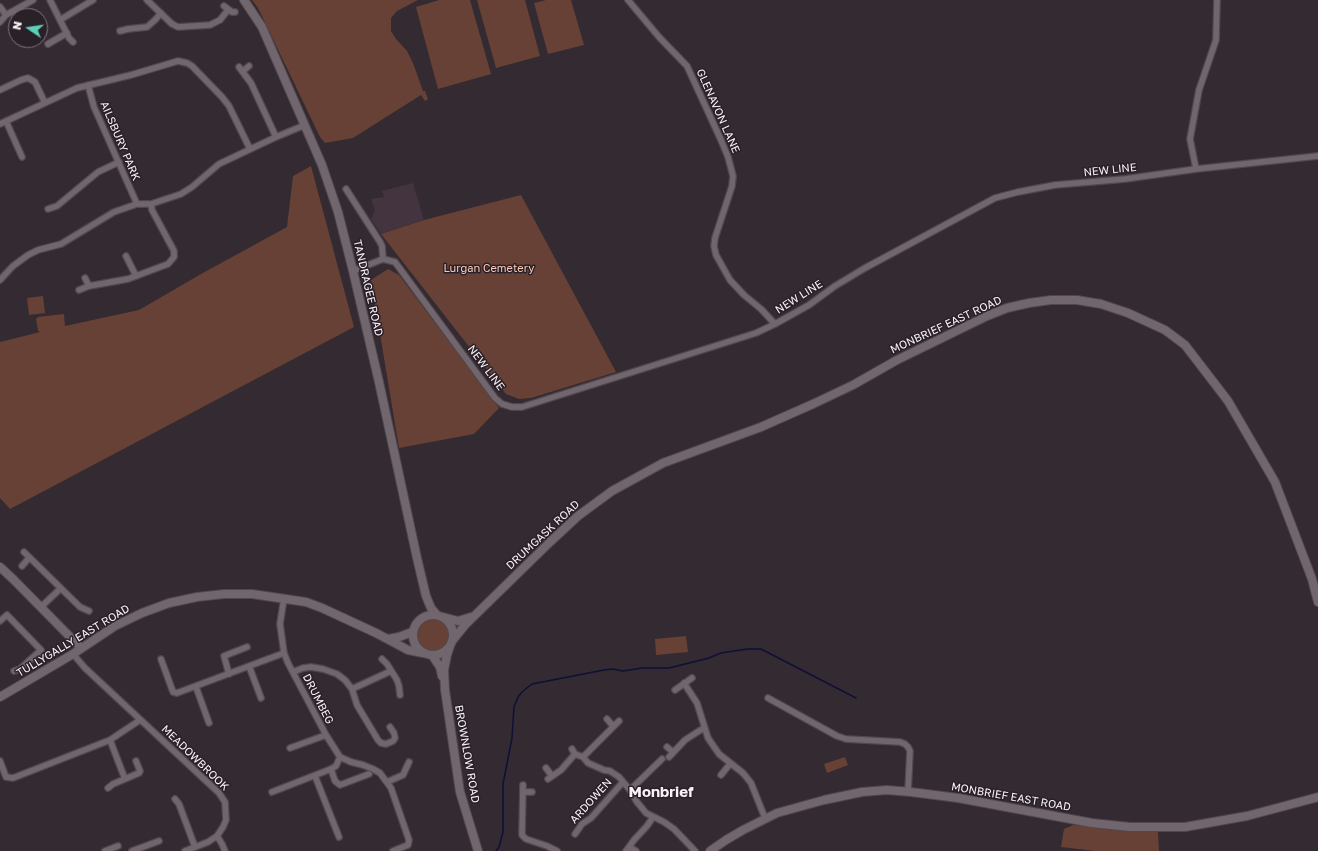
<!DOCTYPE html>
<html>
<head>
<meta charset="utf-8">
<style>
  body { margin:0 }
  #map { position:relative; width:1318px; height:851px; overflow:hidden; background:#342a31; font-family:"Golos Text",sans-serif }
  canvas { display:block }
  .north { position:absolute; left:8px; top:8px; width:40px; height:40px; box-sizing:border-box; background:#2a2128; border:1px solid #7c747a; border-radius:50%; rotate:283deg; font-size:11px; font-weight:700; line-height:16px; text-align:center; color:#f8f1f6 }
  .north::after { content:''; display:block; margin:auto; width:14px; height:18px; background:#5cceba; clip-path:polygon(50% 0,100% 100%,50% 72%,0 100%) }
</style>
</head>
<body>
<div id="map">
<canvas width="1318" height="851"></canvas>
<div class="north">N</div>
</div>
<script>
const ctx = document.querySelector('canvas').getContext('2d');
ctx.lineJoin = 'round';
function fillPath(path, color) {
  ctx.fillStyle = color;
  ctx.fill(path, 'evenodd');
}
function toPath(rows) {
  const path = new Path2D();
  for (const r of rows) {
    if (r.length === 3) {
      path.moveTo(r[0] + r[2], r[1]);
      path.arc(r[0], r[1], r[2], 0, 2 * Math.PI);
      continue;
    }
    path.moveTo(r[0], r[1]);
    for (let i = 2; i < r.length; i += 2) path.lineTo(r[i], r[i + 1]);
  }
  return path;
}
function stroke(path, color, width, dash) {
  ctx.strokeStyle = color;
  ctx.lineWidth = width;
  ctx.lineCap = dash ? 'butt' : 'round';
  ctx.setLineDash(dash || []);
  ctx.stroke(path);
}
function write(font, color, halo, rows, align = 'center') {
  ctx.font = font + ' "Golos Text",sans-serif';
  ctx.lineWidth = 3;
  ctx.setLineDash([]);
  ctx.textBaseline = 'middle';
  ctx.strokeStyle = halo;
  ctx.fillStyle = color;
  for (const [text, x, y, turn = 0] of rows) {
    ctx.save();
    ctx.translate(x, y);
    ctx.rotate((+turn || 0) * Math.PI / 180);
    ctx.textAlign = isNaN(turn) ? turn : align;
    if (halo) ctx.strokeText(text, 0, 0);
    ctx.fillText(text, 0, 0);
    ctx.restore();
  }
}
fillPath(toPath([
  [413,183,424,220,381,234,371,219,375,210,371,199,384,197,382,191]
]), '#43343f');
fillPath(toPath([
  [252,0,418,0,397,11,391,18,391,31,396,39,407,51,413,63,423,91,425,91,428,99,425,101,421,95,353,138,325,143,320,137,258,8],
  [439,0,470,0,491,74,438,89,416,7],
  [477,0,525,0,540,56,496,68],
  [546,0,571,0,584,45,548,54,534,3],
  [311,166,354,327,10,509,0,498,0,342,40,332,38,331,36,319,38,317,63,314,64,315,65,326,139,310,201,274,287,227,293,176],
  [521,195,616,372,531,398,519,399,506,394,381,234,424,220],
  [388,269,399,275,499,408,474,434,399,448,371,280],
  [43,296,45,313,29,315,27,298],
  [433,635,16],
  [686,636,688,652,656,655,655,639],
  [845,757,848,765,827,773,824,764],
  [1073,825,1158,832,1159,851,1095,851,1061,847,1064,829]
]), '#674135');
stroke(toPath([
  [496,851,499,847,503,832,503,784,512,738,514,707,518,697,523,691,532,684,604,670,613,669,623,671,642,668,669,668,709,658,721,653,747,649,761,649,856,698]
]), '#0d1136', 1.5);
const street = toPath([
  [50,0,69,38,73,42],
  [147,0,172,24,178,27,210,25,220,20,228,10],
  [628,0,659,37,687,66,721,140,728,157,733,176,732,186,715,238,714,246,716,255,730,280,744,295,761,309,775,324],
  [224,6,232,12,235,12],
  [0,7,6,15],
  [60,20,93,0],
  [0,22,6,15,33,0],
  [120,31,128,29,147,27,155,20,161,13],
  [48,44,67,33],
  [239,67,251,83,276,137],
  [243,71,249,66],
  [88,85,94,107,137,204],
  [0,90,21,80,28,78,35,82,45,103],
  [6,121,22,157],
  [0,124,77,88,131,75,178,61,187,63,192,66,222,97,229,106,250,149],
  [1196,169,1190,139,1199,90,1216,40,1217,0],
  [346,189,380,242,382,246,383,259],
  [48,209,57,206,98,172,119,162],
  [126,256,136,276],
  [353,271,383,259,395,262,495,398,502,404,512,407,522,407,756,333,775,324,809,305,835,286,865,268,995,198,1018,192,1055,185,1125,179,1196,169,1318,156],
  [85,278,89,286],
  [0,280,13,266,28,255,38,250,61,244,114,212,137,204,151,204,181,194,192,187,219,164,276,137,305,125],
  [79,290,89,286,128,279,168,264,174,257,174,251,152,210,151,204],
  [24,552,80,607,89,611],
  [22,566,29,558],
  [284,598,280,624,284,653,288,663,326,735,340,757,351,762,363,765,373,769,380,773,391,788,409,840,408,845,393,851],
  [41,607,60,589],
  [0,621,7,615,41,650,20,669,14,671],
  [73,654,85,668,219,793,225,802,226,820,223,827,217,836,208,842,185,851],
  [161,659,173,692,177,693,284,653],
  [382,659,387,664,397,680,399,686,400,695],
  [249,666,261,698],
  [293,672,303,668,311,667,323,669,337,674,345,680,352,689,357,705,378,740,381,743,386,744,393,741,395,738,394,733,390,727],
  [229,674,224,656,247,647],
  [684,683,697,703,708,738,719,754,743,773,751,783,765,818],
  [196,687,209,723],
  [352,689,391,671],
  [675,690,692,678],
  [768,698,837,736,846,739,900,742,905,744,908,747,910,751,908,792],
  [607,719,613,726],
  [667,747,673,752],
  [290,748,326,735],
  [572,749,575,754,583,757,588,763,604,770,610,771,619,777,630,790,637,802,646,813,664,822,674,829,695,851],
  [583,757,619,721],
  [669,757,685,740,699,731,704,728],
  [0,761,6,777,13,778,110,740,140,720],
  [546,768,552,776],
  [331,769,335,781,340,785,369,774],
  [721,775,730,764],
  [315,776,339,837],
  [125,779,139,773,140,771,136,761],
  [548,779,561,770,575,754],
  [387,782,403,775,409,762],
  [523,785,522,835,526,839,547,846,557,851],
  [108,788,113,784,125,779,110,740],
  [630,790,662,759],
  [272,792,331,769,336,766,340,757],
  [523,792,532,792],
  [175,799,179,804,195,847],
  [575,834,582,824,591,818,623,782],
  [217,836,222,844,225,851],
  [629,847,636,851],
  [105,851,118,846],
  [132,851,159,841],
  [626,851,634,840,647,826,653,817]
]);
const secondary = toPath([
  [244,0,262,27,322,165,338,212,353,271,379,382,417,558,426,596,431,608,437,615],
  [0,567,13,579,81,648],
  [433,635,20],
  [443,617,458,621,471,617],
  [388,639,399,637,412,632],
  [452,641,465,625,550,542,578,516,612,491,663,463,761,427,813,404,853,385,897,360,987,316,1007,308,1029,303,1051,300,1077,300,1101,304,1128,313,1165,330,1185,345,1228,401,1275,482,1312,579,1318,602],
  [450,646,447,655,444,670,445,690,460,792,478,851],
  [432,655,440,667,442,676],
  [0,697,73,654,115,626,142,613,169,603,197,597,224,594,252,594,306,602,322,608,376,633,408,650,423,653],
  [710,851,726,840,743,830,777,813,824,800,862,792,887,790,911,792,958,798,1092,823,1130,827,1185,827,1247,816,1318,797]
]);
stroke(street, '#51484e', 8);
stroke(secondary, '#51484e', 10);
stroke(street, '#72666e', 5.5);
stroke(secondary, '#72666e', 8);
write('11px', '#f8f1f6', '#2a2128', [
  ["GLENAVON LANE",718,111,66],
  ["AILSBURY PARK",120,141,67],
  ["NEW LINE",1110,170,-6],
  ["TANDRAGEE ROAD",368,288,77],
  ["NEW LINE",799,297,-32],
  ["MONBRIEF EAST ROAD",946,325,-25],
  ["NEW LINE",486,368,53],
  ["DRUMGASK ROAD",543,535,-43],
  ["TULLYGALLY EAST ROAD",73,641,-31],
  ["DRUMBEG",318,699,63],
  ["BROWNLOW ROAD",467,754,80],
  ["MEADOWBROOK",195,758,44],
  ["MONBRIEF EAST ROAD",1011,797,10],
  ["ARDOWEN",591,801,-48]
]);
write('11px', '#fbcab9', '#2a2128', [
  ["Lurgan Cemetery",489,269]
]);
write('bold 15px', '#f8f1f6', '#2a2128', [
  ["Monbrief",661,792]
]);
</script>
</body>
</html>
